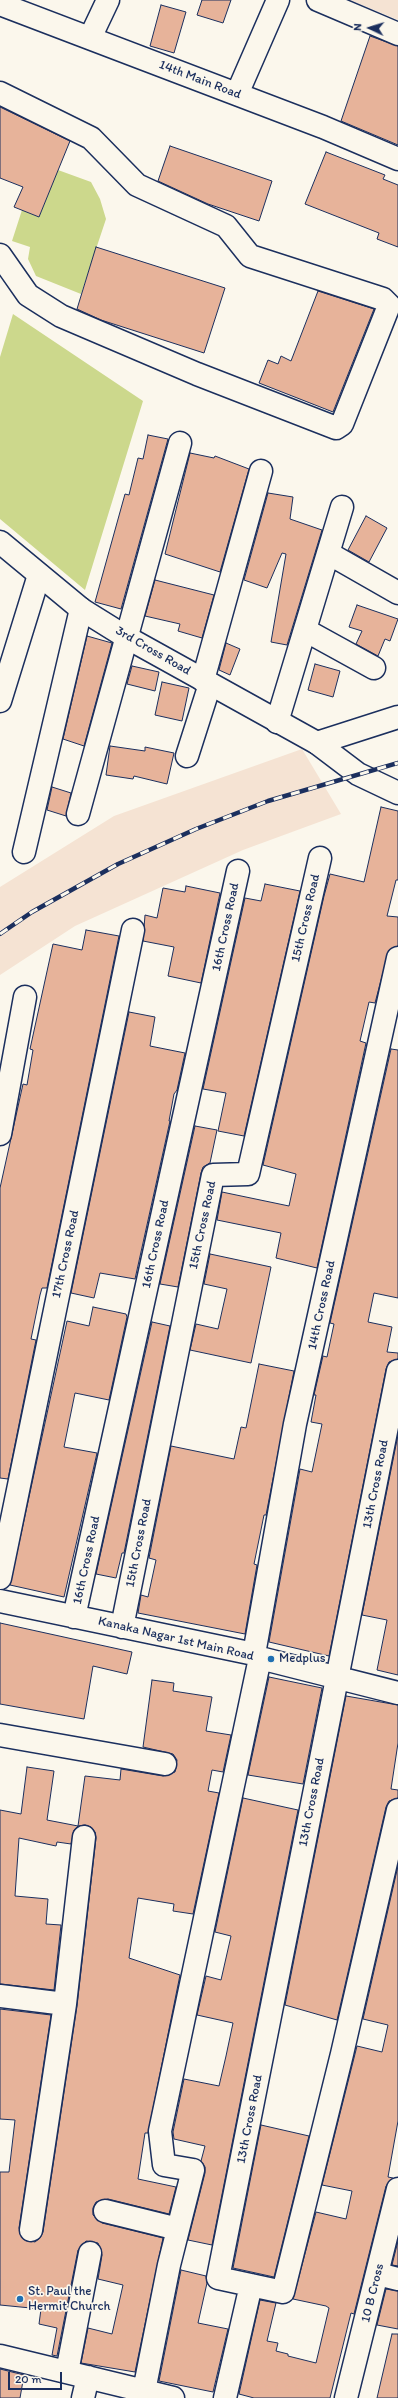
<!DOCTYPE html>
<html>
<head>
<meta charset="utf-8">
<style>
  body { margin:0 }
  #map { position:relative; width:398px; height:2398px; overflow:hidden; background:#fbf7ec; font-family:Itim,sans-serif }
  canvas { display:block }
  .north { position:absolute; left:350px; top:8px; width:40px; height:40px; -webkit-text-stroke:3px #fbf7ec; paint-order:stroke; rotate:274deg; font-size:11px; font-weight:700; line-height:16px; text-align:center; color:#1b2f5e }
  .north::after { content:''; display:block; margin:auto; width:14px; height:18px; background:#1b2f5e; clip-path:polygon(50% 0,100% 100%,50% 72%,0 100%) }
  .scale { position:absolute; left:8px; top:2372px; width:54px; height:18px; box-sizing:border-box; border:2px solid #1b2f5e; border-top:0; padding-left:5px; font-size:12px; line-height:14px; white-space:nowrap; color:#1b2f5e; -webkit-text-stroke:3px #fbf7ec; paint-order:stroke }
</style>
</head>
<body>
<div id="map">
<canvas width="398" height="2398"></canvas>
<div class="north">N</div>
<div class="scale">20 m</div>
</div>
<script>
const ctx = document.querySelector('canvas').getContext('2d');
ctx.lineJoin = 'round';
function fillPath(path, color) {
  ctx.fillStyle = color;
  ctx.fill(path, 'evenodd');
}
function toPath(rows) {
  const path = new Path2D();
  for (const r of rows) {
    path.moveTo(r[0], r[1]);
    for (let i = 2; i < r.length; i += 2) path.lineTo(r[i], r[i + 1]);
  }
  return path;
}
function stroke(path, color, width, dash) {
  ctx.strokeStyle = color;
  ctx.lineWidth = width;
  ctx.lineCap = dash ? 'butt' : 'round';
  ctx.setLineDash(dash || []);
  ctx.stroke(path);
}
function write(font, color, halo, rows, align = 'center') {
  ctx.font = font + ' Itim,sans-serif';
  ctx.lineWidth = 3.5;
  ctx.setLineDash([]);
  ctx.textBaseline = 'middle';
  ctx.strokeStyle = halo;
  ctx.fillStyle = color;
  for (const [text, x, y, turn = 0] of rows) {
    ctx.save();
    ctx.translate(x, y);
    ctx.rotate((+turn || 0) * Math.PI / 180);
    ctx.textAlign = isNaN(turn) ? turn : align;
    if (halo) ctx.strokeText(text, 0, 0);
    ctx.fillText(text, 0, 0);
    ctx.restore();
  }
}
fillPath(toPath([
  [350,0,398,0,398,20],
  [302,749,341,814,243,850,75,926,0,975,0,887,114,816]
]), '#f5e3d3');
fillPath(toPath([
  [58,170,91,182,100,199,106,219,81,294,36,276,28,259,30,247,12,241,22,210,39,217],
  [13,314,143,401,85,590,0,519,0,357]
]), '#ccd88c');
const building = toPath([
  [202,0,231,0,223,23,197,15,202,0],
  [161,5,186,12,174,53,150,46,161,5],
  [370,36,398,46,398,145,341,121,370,36],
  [0,107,70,141,39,217,14,207,23,187,0,178,0,107],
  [170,146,272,181,259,221,208,204,158,181,170,146],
  [326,152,385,175,383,179,398,185,398,247,377,239,379,233,305,204,326,152],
  [96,247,225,288,204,353,101,320,77,309,96,247],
  [318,291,374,309,333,412,259,383,268,360,278,364,281,356,291,361,318,291],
  [148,435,168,439,121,609,95,602,125,494,129,495,138,458,143,459,148,435],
  [190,453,214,458,215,456,249,469,220,572,165,554,190,453],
  [268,493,293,497,290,519,322,530,287,645,271,642,286,554,282,553,267,588,244,580,268,493],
  [366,516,387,528,369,562,348,550,366,516],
  [155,580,214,595,202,638,178,631,180,624,145,616,155,580],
  [357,605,398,619,390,641,385,639,378,656,356,644,362,631,349,627,357,605],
  [87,636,112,643,84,746,63,739,87,636],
  [226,643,240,649,230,675,219,670,226,643],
  [315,664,340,671,333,697,308,690,315,664],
  [132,666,159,672,155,691,127,684,132,666],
  [162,682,189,688,182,721,155,715,162,682],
  [110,746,145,751,145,747,174,753,167,784,134,776,133,779,106,775,110,746],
  [52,787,71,793,66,816,47,810,52,787],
  [381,807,398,811,398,880,396,880,387,916,398,917,398,946,389,950,375,1003,369,1002,360,1041,366,1043,317,1268,276,1258,281,1233,217,1220,222,1192,289,1206,296,1174,263,1165,324,896,330,874,364,882,381,807],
  [265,884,300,891,244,1136,218,1131,226,1093,203,1089,245,898,261,901,265,884],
  [186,886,220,893,201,983,168,976,174,947,143,941,145,915,157,918,163,888,185,892,186,886],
  [86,930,119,936,47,1288,42,1288,40,1295,31,1339,36,1340,8,1479,0,1478,0,1188,23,1084,27,1085,33,1050,30,1049,53,944,82,950,86,930],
  [129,1012,155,1017,150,1046,185,1053,177,1090,174,1094,169,1121,170,1121,135,1279,100,1273,94,1298,71,1293,129,1012],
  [391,1049,398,1050,398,1298,374,1293,368,1322,392,1327,387,1352,398,1353,398,1359,389,1362,386,1369,329,1656,269,1642,300,1469,312,1472,322,1424,311,1422,316,1395,314,1395,323,1356,327,1357,334,1324,330,1323,391,1049],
  [195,1126,217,1130,210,1163,203,1167,201,1173,178,1287,160,1284,195,1126],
  [210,1254,271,1267,251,1363,190,1350,196,1324,218,1329,227,1289,204,1284,210,1254],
  [93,1307,126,1314,127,1317,109,1400,75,1393,64,1447,97,1453,64,1597,10,1585,67,1321,89,1326,93,1307],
  [152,1322,170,1326,124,1553,122,1553,116,1578,96,1574,152,1322],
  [259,1364,294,1371,266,1515,264,1515,254,1564,257,1565,245,1634,138,1613,141,1595,148,1597,156,1560,149,1558,171,1446,234,1459,241,1427,246,1428,259,1364],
  [398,1435,398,1675,377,1670,387,1620,362,1615,398,1435],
  [0,1623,132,1652,127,1674,93,1666,84,1719,0,1704,0,1623],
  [269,1677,322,1688,303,1784,248,1775,269,1677],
  [152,1680,174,1683,173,1691,212,1697,206,1731,231,1735,223,1772,212,1770,208,1791,219,1793,193,1914,173,1911,174,1904,138,1898,129,1958,180,1975,148,2133,145,2133,138,2179,176,2187,169,2214,108,2199,96,2202,93,2208,93,2215,102,2223,163,2238,135,2372,81,2363,88,2328,112,2334,123,2285,98,2279,102,2255,98,2243,86,2241,78,2250,57,2356,52,2355,57,2328,39,2324,41,2309,0,2305,0,2172,9,2172,15,2120,0,2119,0,2009,51,2015,19,2228,23,2239,35,2242,40,2238,43,2232,77,2006,96,1838,95,1832,91,1827,85,1825,78,1826,85,1776,120,1780,121,1769,163,1776,175,1772,177,1760,173,1754,143,1747,152,1680],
  [346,1696,398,1705,398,1743,391,1789,398,1790,398,1798,389,1801,386,1807,337,2020,285,2005,346,1696],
  [27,1767,54,1771,47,1820,78,1826,74,1830,71,1844,57,1842,56,1846,19,1838,15,1896,48,1899,46,1924,61,1925,54,1990,0,1984,0,1810,21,1814,27,1767],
  [243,1798,298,1810,212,2245,188,2240,205,2173,205,2167,201,2161,205,2146,174,2139,173,2132,184,2079,219,2086,226,2056,233,2023,197,2015,206,1976,221,1980,231,1936,215,1932,243,1798],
  [398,1866,398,2121,388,2177,393,2178,386,2186,354,2314,351,2313,330,2398,254,2398,239,2394,260,2300,276,2303,267,2341,278,2343,276,2351,288,2354,288,2356,316,2363,329,2308,326,2306,293,2299,316,2212,346,2219,352,2191,322,2185,357,2046,382,2052,388,2025,363,2019,398,1866],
  [261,2125,309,2136,274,2277,233,2268,261,2125],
  [398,2241,398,2266,392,2265,398,2241],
  [181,2270,206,2276,207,2283,198,2323,228,2329,213,2392,159,2381,181,2270],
  [386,2289,398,2291,398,2329,377,2325,386,2289],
  [392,2334,398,2334,398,2398,377,2398,392,2334],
  [0,2369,24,2375,20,2398,0,2398,0,2369]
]);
fillPath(building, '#e7b39a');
stroke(building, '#1b2f5e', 1);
const minor = toPath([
  [318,0,398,34],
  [0,4,323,127,398,159],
  [90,38,108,0],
  [0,93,91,138,137,185,226,226,250,256,383,299,389,305,388,308,342,424,336,428,197,374,61,316,28,295,0,255],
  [237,94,278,0],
  [328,553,398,593],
  [305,630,374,668],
  [203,680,261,471],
  [0,701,39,575],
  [277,722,342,507],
  [317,743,398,717],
  [187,756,210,684],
  [78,814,180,443],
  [24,852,81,609],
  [0,1134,25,997],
  [398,1371,218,2278,283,2292,342,2054,398,1810],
  [0,1578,133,930],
  [0,1601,254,1654,260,1658,398,1693],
  [74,1617,238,871],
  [122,1627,213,1175,248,1174,320,858],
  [254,1654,295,1424,398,958],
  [0,1735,165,1764],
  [0,1996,65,2004,84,1837],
  [105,2211,178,2229],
  [31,2230,65,2004],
  [378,2274,398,2279],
  [0,2356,173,2398],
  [67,2372,90,2253],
  [144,2391,169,2265,193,2170,164,2165,160,2131,260,1658],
  [83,2398,88,2377],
  [225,2398,251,2285],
  [346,2398,398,2189]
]);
const major = toPath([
  [0,542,81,609,126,637,317,743,358,774,398,793]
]);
stroke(minor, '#1b2f5e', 25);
stroke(major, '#1b2f5e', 25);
stroke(minor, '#fbf7ec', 22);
stroke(major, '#fbf7ec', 22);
const rail = toPath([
  [0,934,32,912,118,864,196,829,268,801,398,763]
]);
stroke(rail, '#1b2f5e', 4.5);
stroke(rail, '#fbf7ec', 3, [9]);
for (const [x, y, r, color] of [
  [271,1659,4,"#1f6fb2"],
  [20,2299,4,"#1f6fb2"]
]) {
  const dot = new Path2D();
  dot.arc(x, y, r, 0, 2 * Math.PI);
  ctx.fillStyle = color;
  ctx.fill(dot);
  stroke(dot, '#fbf7ec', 1.5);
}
write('13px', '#1b2f5e', '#fbf7ec', [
  ["14th Main Road",200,80,21],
  ["3rd Cross Road",153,651,30],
  ["15th Cross Road",306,918,-77],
  ["16th Cross Road",226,927,-78],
  ["15th Cross Road",203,1225,-78],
  ["16th Cross Road",156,1244,-78],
  ["17th Cross Road",66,1254,-78],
  ["14th Cross Road",322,1305,-78],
  ["13th Cross Road",376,1484,-79],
  ["15th Cross Road",139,1543,-79],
  ["16th Cross Road",87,1560,-78],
  ["Kanaka Nagar 1st Main Road",176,1639,13],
  ["13th Cross Road",312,1802,-79],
  ["13th Cross Road",250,2119,-79],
  ["10 B Cross",373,2293,-76]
]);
write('13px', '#1b2f5e', '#fbf7ec', [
  ["Medplus",279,1659],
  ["St. Paul the",28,2292],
  ["Hermit Church",28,2307]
], 'left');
</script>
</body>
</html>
